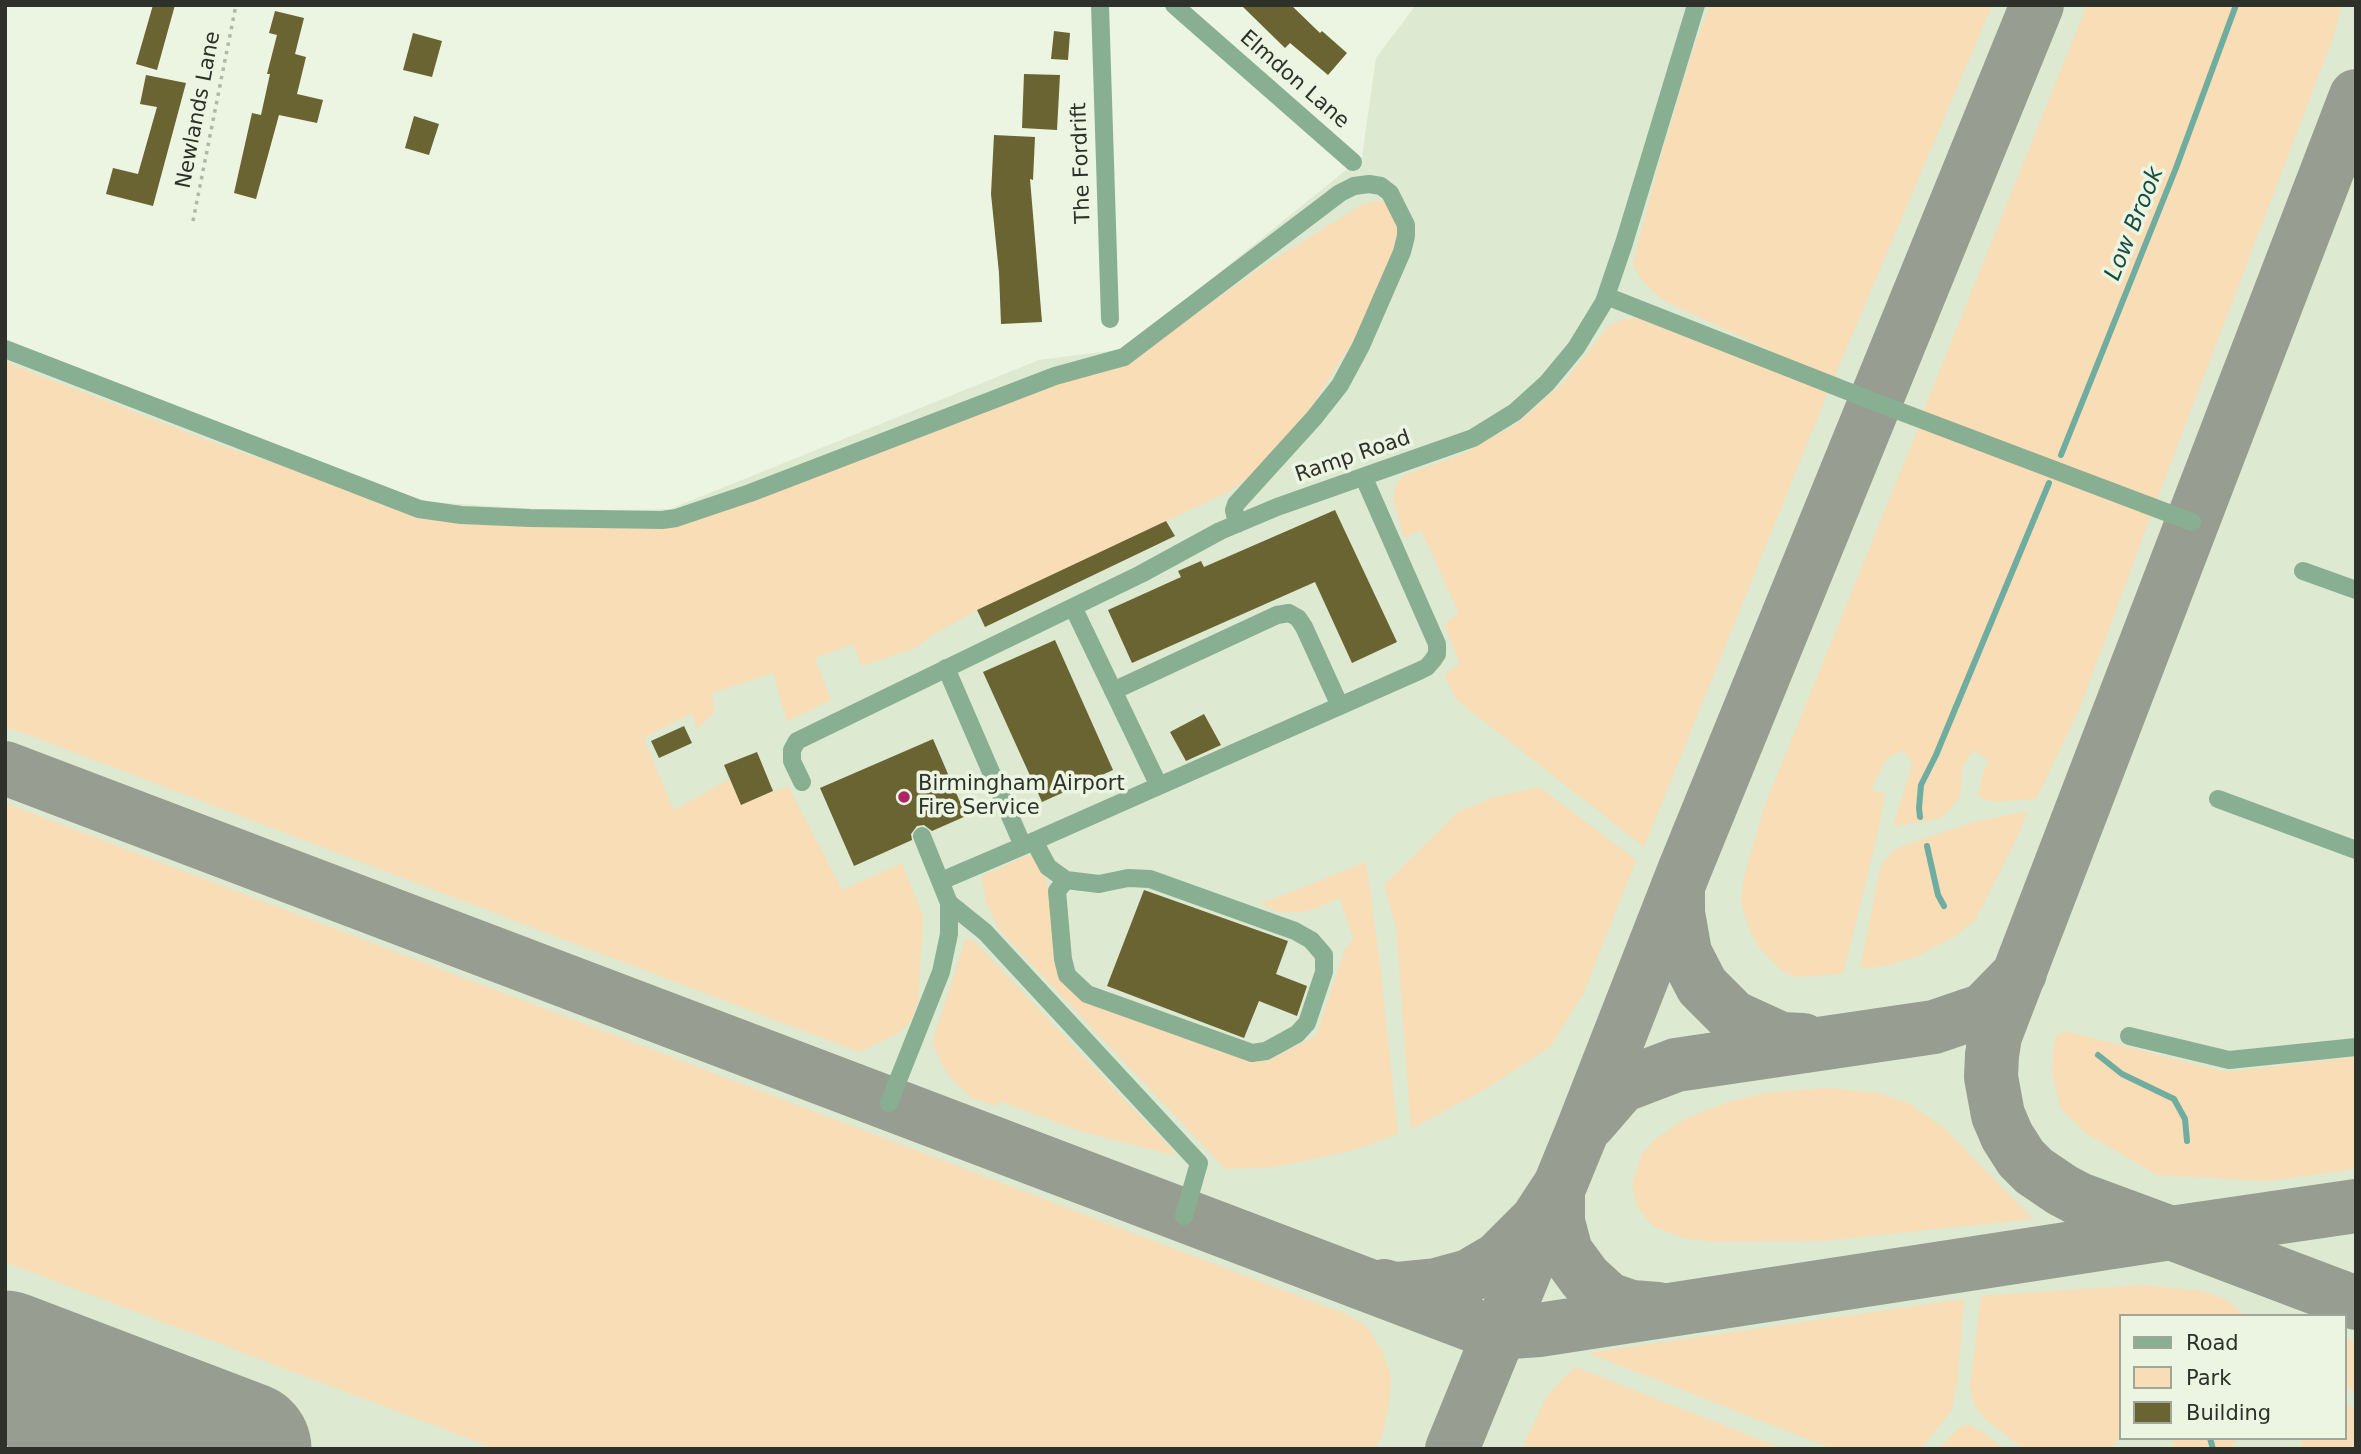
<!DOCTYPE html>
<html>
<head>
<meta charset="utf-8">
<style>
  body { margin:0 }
  #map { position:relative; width:2361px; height:1454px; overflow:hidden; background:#ecf4e2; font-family:"DejaVu Sans",sans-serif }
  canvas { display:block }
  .frame { position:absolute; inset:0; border:7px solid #2e312a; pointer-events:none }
  .legend { position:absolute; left:2119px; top:1314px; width:228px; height:126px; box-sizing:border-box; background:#ecf4e2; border:2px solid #a0a698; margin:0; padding:9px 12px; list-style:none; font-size:21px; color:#2e312a }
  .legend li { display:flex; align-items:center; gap:14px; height:35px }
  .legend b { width:35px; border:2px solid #a0a698 }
</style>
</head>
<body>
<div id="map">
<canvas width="2361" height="1454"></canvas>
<div class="frame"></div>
<ul class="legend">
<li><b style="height:9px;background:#89af93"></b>Road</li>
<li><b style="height:19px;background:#f8ddb6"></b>Park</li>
<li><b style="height:19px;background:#6a6332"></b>Building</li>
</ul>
</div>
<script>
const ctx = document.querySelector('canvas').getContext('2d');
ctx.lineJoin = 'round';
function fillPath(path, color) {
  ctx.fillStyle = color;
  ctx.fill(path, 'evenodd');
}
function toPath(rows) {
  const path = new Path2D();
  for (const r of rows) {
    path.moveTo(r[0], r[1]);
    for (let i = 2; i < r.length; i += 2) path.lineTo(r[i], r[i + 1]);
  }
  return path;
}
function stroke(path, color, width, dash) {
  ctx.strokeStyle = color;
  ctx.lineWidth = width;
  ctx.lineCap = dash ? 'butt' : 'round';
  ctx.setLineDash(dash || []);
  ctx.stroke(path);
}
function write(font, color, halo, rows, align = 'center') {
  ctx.font = font + ' "DejaVu Sans",sans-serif';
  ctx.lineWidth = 7;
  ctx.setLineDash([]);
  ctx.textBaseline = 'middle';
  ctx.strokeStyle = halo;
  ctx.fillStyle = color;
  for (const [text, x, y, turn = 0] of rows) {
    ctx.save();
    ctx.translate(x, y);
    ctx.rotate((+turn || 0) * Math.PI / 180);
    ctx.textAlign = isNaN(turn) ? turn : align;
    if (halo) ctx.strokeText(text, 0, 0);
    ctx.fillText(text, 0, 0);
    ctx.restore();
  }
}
fillPath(toPath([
  [1416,5,2356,5,2356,1449,5,1449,5,345,182,417,429,502,567,511,670,509,1039,360,1125,349,1362,157,1376,58],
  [2121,1316,2345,1316,2345,1438,2121,1438]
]), '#dee9d1');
fillPath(toPath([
  [1710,5,1992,5,1833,380,1661,299,1640,278,1633,263,1658,167,1691,55],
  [2087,5,2342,5,2334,35,2156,502,1923,412],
  [1390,199,1399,215,1396,246,1356,335,1310,409,1270,462,1230,491,977,610,934,634,915,648,862,666,853,644,815,658,831,700,787,721,773,673,712,693,714,713,697,729,692,713,643,738,674,810,729,779,741,805,788,786,842,890,902,863,923,916,918,1002,911,1021,897,1034,859,1052,5,726,5,362,222,446,432,515,680,524,1012,394,1129,361,1263,266,1363,204],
  [1640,318,1828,392,1644,847,1457,700,1444,675,1460,663,1444,624,1459,613,1421,530,1404,538,1393,499,1396,485,1402,476,1465,453,1516,424,1564,382,1609,325,1624,319],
  [1919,426,2151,515,2080,708,2036,799,1992,802,1978,796,1983,773,1989,761,1973,750,1962,768,1960,797,1949,811,1938,819,1893,826,1912,765,1904,749,1886,760,1871,789,1885,795,1875,845,1843,974,1797,977,1782,971,1773,962,1759,947,1749,930,1741,901,1744,876,1765,805],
  [1539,787,1636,860,1584,992,1550,1047,1487,1088,1411,1129,1396,927,1384,885,1458,812,1494,797],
  [5,803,1348,1315,1367,1327,1382,1351,1391,1376,1389,1404,1383,1432,1376,1449,496,1449,5,1262],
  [2028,811,2014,844,1976,919,1957,935,1916,957,1890,965,1860,969,1880,869,1890,853,1904,845,1974,822],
  [1033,853,1045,877,1054,913,1057,950,1085,997,1265,1062,1316,1036,1345,949,1353,939,1340,898,1309,911,1280,913,1260,904,1366,862,1380,965,1398,1134,1354,1150,1275,1167,1226,1169,1000,931,986,902,982,876],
  [966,938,975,942,1174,1152,1173,1155,1083,1132,999,1101,996,1106,971,1098,957,1084,946,1072,932,1043],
  [2065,1031,2226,1072,2356,1057,2356,1169,2268,1181,2157,1175,2084,1132,2060,1107,2052,1071,2055,1036],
  [1826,1088,1879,1093,1909,1104,1943,1127,2033,1219,1822,1241,1714,1242,1684,1238,1654,1227,1638,1208,1632,1184,1642,1154,1658,1137,1685,1119,1725,1103,1765,1093],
  [2142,1285,2203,1291,2227,1300,2245,1316,2121,1316,2121,1435,2113,1446,2116,1449,2024,1449,1984,1418,1974,1404,1970,1387,1981,1296],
  [1964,1299,1957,1386,1951,1411,1921,1449,1833,1449,1588,1353],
  [2345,1338,2356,1342,2356,1393,2345,1385],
  [1576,1367,1784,1449,1522,1449,1545,1399,1560,1381],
  [2345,1403,2356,1411,2356,1449,2301,1449,2301,1438,2345,1438],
  [1968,1424,1981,1431,2004,1449,1939,1449,1957,1429],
  [2171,1438,2237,1438,2231,1449,2175,1449]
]), '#f8ddb6');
stroke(toPath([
  [2061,455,2176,168,2236,5],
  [1920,817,1919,808,1921,785,1936,755,2049,483],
  [1927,846,1938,895,1944,906],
  [2098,1055,2122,1074,2174,1099,2185,1119,2187,1141],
  [2210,1438,2213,1449]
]), '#6ead9f', 6);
stroke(toPath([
  [2356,96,1995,1036,1992,1055,1991,1077,1998,1115,2007,1136,2021,1158,2034,1171,2062,1190,2079,1199,2171,1233,2356,1206],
  [5,768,1483,1329,1511,1332,1539,1330,2171,1233,2356,1303],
  [1678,887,1678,913,1685,953,1702,986,1733,1017,1781,1039,1803,1040],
  [1589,1123,1621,1086,1676,1065,1934,1027,1984,1010,2020,973],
  [1384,1286,1395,1289,1436,1285,1469,1276,1498,1259,1537,1220,1558,1188,1558,1222,1566,1252,1585,1278,1608,1299,1631,1307,1658,1309],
  [5,1380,20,1402,34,1440,35,1449],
  [82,1449,115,1434,135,1428,165,1424,180,1424],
  [1452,1449,1583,1129,1684,871,2037,5]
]), '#979d90', 54);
stroke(toPath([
  [5,1358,244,1449]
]), '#979d90', 135);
fillPath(toPath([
  [153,5,175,5,157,70,136,64],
  [1241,5,1291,5,1320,33,1322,31,1347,53,1328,75,1290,43,1285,48],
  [275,11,304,18,295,54,306,57,297,94,323,100,317,123,279,115,256,199,234,193,252,113,261,115,270,74,267,74,277,35,269,33],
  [1054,31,1070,33,1068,60,1051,59],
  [413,33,442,41,432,77,403,70],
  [1024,74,1060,75,1057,130,1022,128],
  [146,75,186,83,153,206,106,194,113,168,138,174,157,107,140,104],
  [414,116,439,124,429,155,405,148],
  [994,135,1035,137,1033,180,1030,179,1042,322,1001,324,999,273,991,194],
  [1335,510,1397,642,1352,663,1315,582,1132,663,1108,610,1181,577,1178,571,1201,561,1204,567],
  [1166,521,1175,536,985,627,977,610],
  [1055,640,1113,770,1042,802,983,672],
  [1204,714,1221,745,1186,761,1170,732],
  [684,726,692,743,659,758,651,741],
  [933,739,966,816,932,831,924,825,917,826,911,834,912,840,854,866,820,788],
  [757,752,773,791,741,805,724,765],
  [1144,890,1288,941,1276,974,1307,986,1297,1016,1259,1001,1244,1038,1107,986]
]), '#6a6332');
stroke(toPath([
  [193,221,236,5]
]), '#b1b7a9', 3.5, [3.5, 5]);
stroke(toPath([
  [1100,5,1110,319],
  [1174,5,1353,162],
  [1606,296,1875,402,2192,522],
  [5,349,419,509,461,515,530,518,662,520,676,518,750,493,1055,376,1124,357,1340,193,1354,186,1369,184,1381,186,1390,193,1406,225,1406,236,1402,252,1361,346,1340,385,1314,418,1236,504,1234,510,1237,524],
  [2303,571,2356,590],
  [1073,607,1159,786],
  [946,668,1023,846,1419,671,1427,667,1433,660,1437,654,1437,644,1364,478],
  [1113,691,1277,615,1289,613,1298,618,1304,627,1340,706],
  [802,782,792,761,792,750,797,741,1141,574,1220,531,1277,507,1473,438,1515,412,1547,383,1576,348,1604,302,1624,243,1696,5],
  [2218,799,2356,850],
  [1034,841,1048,867,1066,880,1099,884,1128,878,1150,879,1295,931,1311,940,1324,955,1324,972,1307,1023,1297,1034,1266,1051,1252,1053,1087,994,1067,975,1063,959,1057,891,1066,880],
  [941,881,1023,846],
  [949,903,985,932,1199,1163,1184,1216],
  [2129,1036,2229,1060,2356,1047],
  [889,1103,941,972,949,934,949,903,922,836]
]), '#89af93', 18);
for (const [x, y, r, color] of [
  [904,797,7,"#ad2363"]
]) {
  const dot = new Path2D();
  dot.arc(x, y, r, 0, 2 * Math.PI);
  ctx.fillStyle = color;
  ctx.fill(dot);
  stroke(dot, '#ecf4e2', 2.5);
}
write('21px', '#2e312a', '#ecf4e2', [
  ["Elmdon Lane",1294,80,41],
  ["Newlands Lane",199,110,-79],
  ["The Fordrift",1082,163,-92],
  ["Ramp Road",1353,457,-19]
]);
write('21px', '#2e312a', '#ecf4e2', [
  ["Birmingham Airport",918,785],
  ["Fire Service",918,809]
], 'left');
write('italic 23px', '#164d43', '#ecf4e2', [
  ["Low Brook",2135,224,-68]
]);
</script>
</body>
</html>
